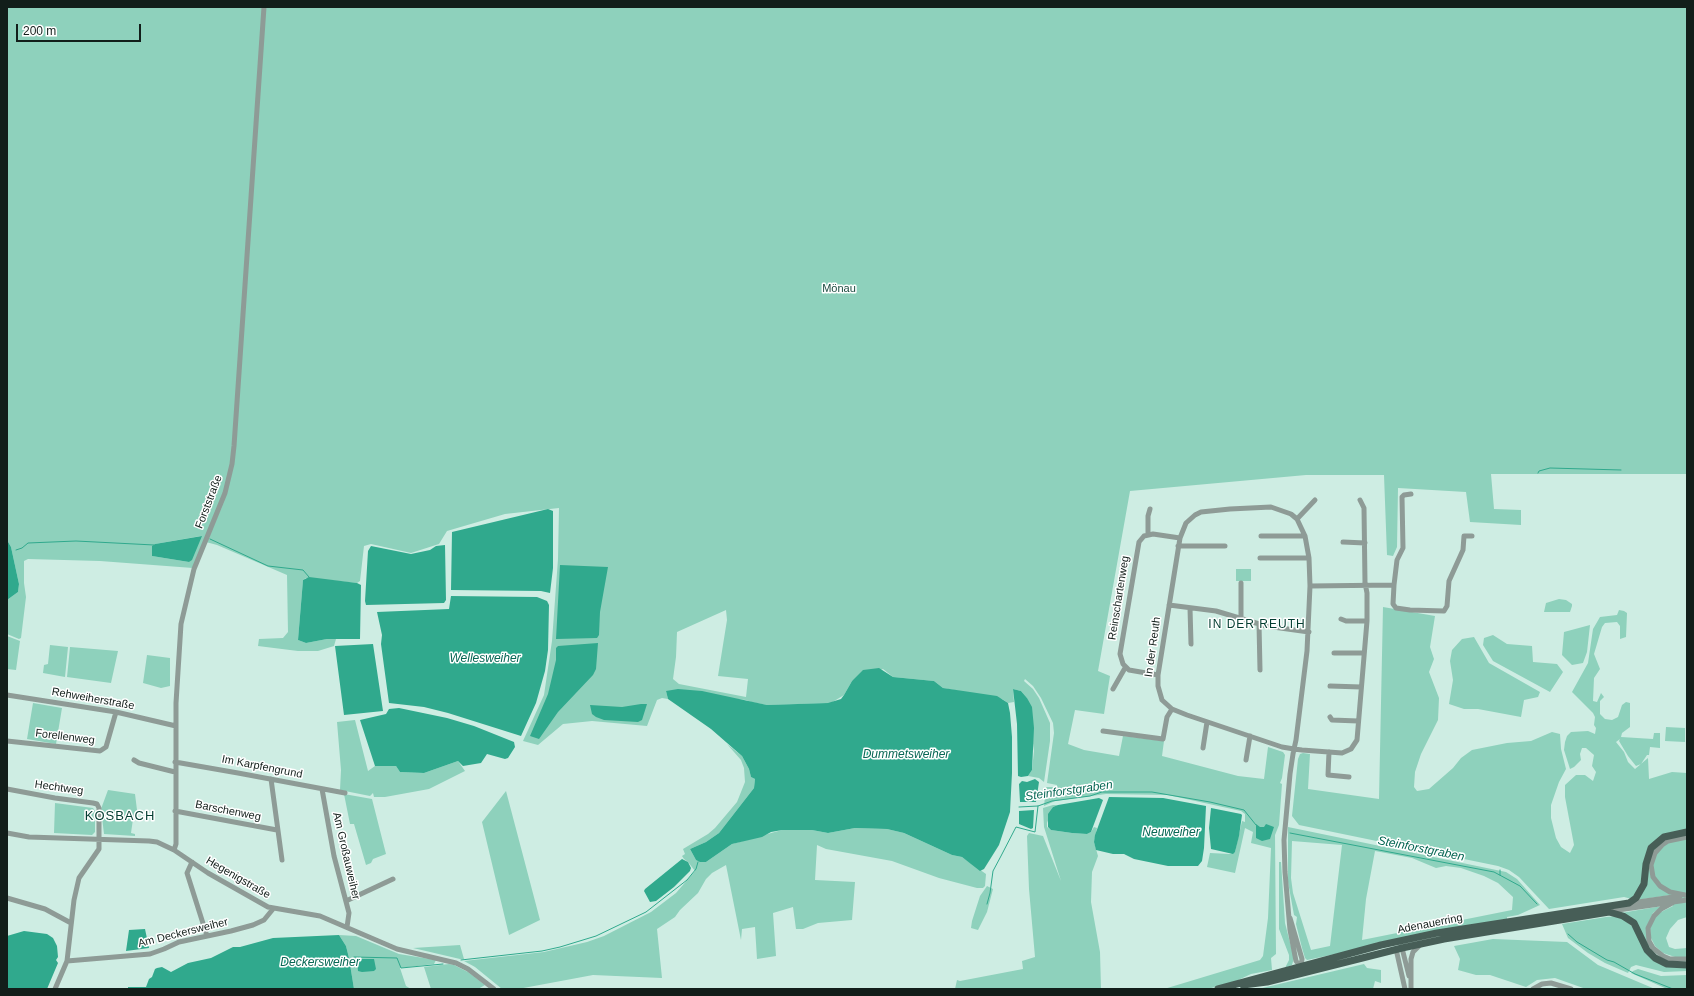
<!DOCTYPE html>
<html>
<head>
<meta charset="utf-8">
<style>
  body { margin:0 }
  #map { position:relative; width:1694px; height:996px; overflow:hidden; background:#ceede3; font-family:Arial,sans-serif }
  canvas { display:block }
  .frame { position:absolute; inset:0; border:8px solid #121e1a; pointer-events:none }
  .scale { position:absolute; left:16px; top:24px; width:125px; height:18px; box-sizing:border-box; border:2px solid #121e1a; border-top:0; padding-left:5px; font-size:12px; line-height:14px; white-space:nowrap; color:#121e1a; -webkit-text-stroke:3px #fff; paint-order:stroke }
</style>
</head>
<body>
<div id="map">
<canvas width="1694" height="996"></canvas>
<div class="frame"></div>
<div class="scale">200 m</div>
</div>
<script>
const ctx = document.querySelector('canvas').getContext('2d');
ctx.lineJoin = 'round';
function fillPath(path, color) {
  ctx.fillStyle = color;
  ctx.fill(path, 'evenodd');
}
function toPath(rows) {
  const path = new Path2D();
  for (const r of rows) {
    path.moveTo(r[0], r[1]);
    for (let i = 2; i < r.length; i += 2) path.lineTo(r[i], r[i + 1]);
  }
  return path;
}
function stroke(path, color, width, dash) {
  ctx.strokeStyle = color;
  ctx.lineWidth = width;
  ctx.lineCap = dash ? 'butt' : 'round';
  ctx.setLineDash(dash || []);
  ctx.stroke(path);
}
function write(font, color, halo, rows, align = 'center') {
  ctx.font = font + ' Arial,sans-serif';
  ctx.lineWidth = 3;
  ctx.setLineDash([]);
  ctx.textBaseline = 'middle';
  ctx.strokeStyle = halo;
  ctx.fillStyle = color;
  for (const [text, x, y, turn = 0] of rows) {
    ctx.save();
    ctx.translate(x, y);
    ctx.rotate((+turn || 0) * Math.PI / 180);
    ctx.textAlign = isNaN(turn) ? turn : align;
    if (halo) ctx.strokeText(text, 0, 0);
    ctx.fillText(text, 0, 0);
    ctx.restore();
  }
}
fillPath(toPath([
  [7,7,1687,7,1687,474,1491,474,1494,509,1521,510,1521,525,1470,522,1466,492,1398,488,1397,547,1393,556,1387,555,1384,475,1306,475,1130,491,1098,671,1110,676,1104,714,1075,710,1068,744,1084,750,1119,756,1123,736,1164,741,1162,756,1238,776,1264,779,1268,747,1283,752,1285,755,1282,778,1280,783,1282,784,1279,825,1275,835,1276,954,1271,958,1272,970,1251,974,1232,983,1207,989,1164,989,1260,960,1263,956,1268,918,1271,848,1251,843,1253,832,1245,828,1235,873,1207,867,1210,853,1230,854,1235,852,1242,821,1245,822,1245,814,1241,811,1168,795,1106,794,1055,801,1044,806,1046,787,1057,787,1057,785,1047,783,1054,733,1053,723,1041,698,1033,686,1025,679,1024,681,1033,689,1039,698,1050,723,1050,741,1044,782,1039,778,1028,776,1032,770,1034,751,1027,698,1021,691,1013,689,1014,702,1008,703,1002,699,943,688,934,681,893,677,883,669,852,681,844,695,831,703,767,705,751,702,746,700,666,691,668,699,662,698,657,700,647,726,592,721,563,724,538,745,523,741,544,695,552,641,558,559,559,508,505,514,447,531,439,544,411,553,371,544,364,546,360,581,357,583,306,578,303,580,298,640,306,643,327,639,336,639,334,646,318,651,298,651,258,646,259,639,283,638,288,632,287,575,217,545,206,542,225,500,193,568,100,561,28,559,24,561,24,583,26,597,21,638,19,639,7,634,7,600,18,592,19,584,11,547,7,540],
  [201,536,189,562,152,556,152,547,155,544],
  [726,610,727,620,718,676,748,679,746,697,679,684,673,679,676,657,677,632],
  [1236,569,1251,569,1251,581,1236,581],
  [1559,599,1566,600,1572,604,1572,606,1570,612,1544,612,1546,603],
  [1383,607,1435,616,1430,647,1434,659,1429,672,1439,698,1438,720,1421,754,1415,772,1414,787,1417,791,1429,789,1453,768,1461,758,1472,750,1507,743,1531,741,1552,732,1560,734,1561,749,1566,769,1559,782,1551,805,1551,818,1556,838,1561,847,1570,853,1574,845,1565,797,1565,785,1576,775,1585,775,1593,781,1596,772,1592,766,1594,755,1586,748,1582,748,1580,754,1581,760,1574,767,1570,769,1564,750,1565,742,1567,736,1571,732,1588,731,1595,734,1596,728,1594,725,1595,717,1593,713,1572,692,1588,663,1593,629,1600,617,1617,615,1619,610,1624,611,1627,613,1626,637,1620,639,1620,626,1617,622,1605,623,1602,627,1594,654,1600,669,1594,678,1593,701,1597,702,1601,693,1604,697,1600,701,1600,714,1605,719,1612,720,1618,717,1622,705,1626,702,1630,703,1630,727,1622,733,1621,737,1653,739,1654,733,1660,733,1660,748,1650,747,1649,755,1647,755,1641,764,1636,766,1628,756,1619,741,1620,739,1616,742,1624,752,1628,762,1635,769,1648,758,1649,779,1672,772,1687,773,1687,917,1678,920,1670,929,1666,938,1669,947,1675,949,1687,948,1687,957,1675,957,1663,953,1655,946,1651,938,1650,928,1655,917,1661,912,1673,906,1671,895,1636,900,1624,897,1549,909,1519,877,1509,870,1498,866,1299,825,1292,816,1298,759,1300,754,1303,753,1310,754,1308,789,1379,799],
  [1590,625,1587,652,1583,663,1572,665,1562,655,1564,632],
  [1493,635,1507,644,1532,646,1533,662,1557,664,1563,672,1550,692,1493,661,1483,645,1484,638],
  [7,636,20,641,16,670,7,669],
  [1474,637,1489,663,1540,692,1538,697,1524,700,1521,717,1478,709,1464,709,1449,704,1453,680,1450,661,1452,650,1462,639],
  [50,645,68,647,65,677,43,673,44,665,48,664],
  [70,647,118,651,111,683,67,677],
  [147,655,170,658,170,686,161,688,143,683],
  [33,703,62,708,56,744,27,739],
  [355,720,368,771,375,766,396,766,400,772,424,773,458,761,465,771,429,789,385,797,374,797,373,793,370,796,340,790,341,770,337,722],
  [1666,727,1685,728,1685,742,1665,741],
  [727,744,742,756,749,769,751,777,755,779,754,788,719,833,706,842,690,849,696,860,706,862,732,844,782,830,812,830,828,833,855,828,887,829,904,833,952,855,962,857,986,874,985,886,983,888,977,888,939,878,892,861,826,849,817,845,815,880,855,882,852,920,818,923,803,929,796,929,793,907,773,913,776,956,757,959,755,927,742,929,741,940,726,865,712,873,706,879,698,893,680,910,675,917,657,929,662,978,593,975,518,989,502,989,475,967,464,961,544,952,587,942,604,936,651,912,676,893,695,871,688,862,684,859,682,856,685,854,683,849,708,834,715,828,737,802,745,782,744,768,741,760],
  [108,790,135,794,138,818,133,819,131,833,135,834,135,836,104,834,101,809],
  [506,791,540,920,509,935,482,822],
  [344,794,372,799,386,854,373,859,371,863,366,865,354,824,350,824],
  [55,803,93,808,95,811,95,832,92,835,54,833],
  [1053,805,1058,805,1053,807,1047,823,1047,827,1051,830,1072,833,1087,834,1091,832,1094,827,1097,828,1094,842,1098,856,1092,872,1091,902,1100,952,1101,989,955,989,957,980,960,981,1023,969,1022,961,1035,957,1029,889,1027,836,1029,833,1043,836,1061,881,1044,827,1043,808],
  [1288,827,1506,872,1517,879,1540,905,1518,915,1507,917,1507,919,1375,943,1375,944,1345,952,1307,960,1305,958,1302,948,1296,924,1297,917,1294,915,1288,882],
  [1292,841,1342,845,1330,946,1311,950,1293,893,1291,878],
  [1375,851,1412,858,1436,868,1446,866,1461,868,1484,876,1498,883,1513,897,1512,910,1362,940,1366,899],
  [1279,862,1281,862,1285,923,1294,958,1292,965,1285,968,1289,960,1289,955,1279,929],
  [987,886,993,889,987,912,978,930,971,928,972,921,980,896],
  [1662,906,1653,913,1647,926,1650,951,1641,932,1621,913],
  [1618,916,1622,918,1634,928,1648,954,1687,966,1687,971,1664,972,1636,965,1631,967,1628,973,1605,963,1588,953,1568,938,1562,924,1606,917],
  [339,935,356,936,399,954,436,960,434,964,400,968,406,986,411,989,354,989,349,958,346,946],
  [1493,939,1567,942,1598,965,1655,989,1586,989,1555,978,1537,980,1526,987,1490,975,1476,975,1458,970,1460,959,1454,946],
  [460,945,464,959,460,959,413,948],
  [449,964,454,965,468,972,485,985,478,989,431,989,424,967],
  [1364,964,1367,968,1381,970,1381,983,1375,981,1373,989,1258,989],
  [1638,969,1661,976,1687,975,1687,989,1667,989,1631,973,1633,971]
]), '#8ed1bc');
fillPath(toPath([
  [548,509,553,511,553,568,550,593,541,591,451,590,452,532],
  [202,536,192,560,189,562,152,556,152,546,155,544],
  [7,540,11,547,19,584,18,592,7,600],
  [445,545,446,600,444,603,366,605,365,601,368,551,371,546,411,554,430,550,436,546],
  [560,565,608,567,600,612,599,635,597,638,556,639],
  [309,577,357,583,361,585,360,639,327,639,306,643,298,640,303,580],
  [451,596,537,597,547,601,549,605,548,650,545,671,536,703,521,736,448,713,424,707,389,703,381,644,382,635,377,612,449,609],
  [598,643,596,669,593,675,558,712,539,739,530,736,548,694,556,660,556,648,558,646],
  [373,644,383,711,344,715,335,646],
  [879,668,893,677,934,681,943,688,997,696,1008,703,1010,713,1012,737,1012,773,1010,812,999,845,984,869,980,871,962,857,952,855,904,833,887,829,855,828,828,833,812,830,782,830,771,832,762,837,732,844,706,862,700,862,696,860,690,849,706,842,719,833,754,788,755,779,751,777,749,769,742,756,711,729,668,699,666,691,678,689,702,691,767,705,828,703,841,699,844,695,852,681,863,670],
  [1013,689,1021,691,1027,698,1032,707,1034,728,1032,770,1028,776,1021,777,1018,776,1017,724],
  [641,704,647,704,642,720,638,722,604,720,596,717,592,714,590,705,622,707],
  [399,708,447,718,474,726,514,742,515,747,508,758,505,759,487,754,481,763,463,766,458,761,424,773,400,772,396,766,375,766,360,720,386,714,389,709],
  [1035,779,1039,782,1036,802,1020,802,1019,784,1022,781,1027,782],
  [1109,797,1163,798,1206,806,1204,848,1202,861,1198,866,1168,866,1134,859,1124,854,1113,854,1096,850,1094,842,1095,835],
  [1099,798,1103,800,1091,832,1087,834,1072,833,1051,830,1048,827,1048,814,1053,807,1058,805],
  [1211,808,1241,814,1242,815,1239,836,1235,852,1233,854,1211,849,1209,828],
  [1034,810,1033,828,1031,829,1019,824,1019,811],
  [1256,824,1260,827,1264,827,1266,824,1274,827,1270,839,1262,841,1256,838],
  [682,859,688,862,691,868,690,871,674,887,656,901,650,902,644,891,645,889],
  [145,929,149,948,126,951,129,930],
  [24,931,47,934,53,938,57,946,58,957,56,960,58,963,47,989,7,989,7,936],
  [339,935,346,946,349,958,354,989,128,989,128,987,146,987,149,979,152,977,155,969,157,968,162,967,171,972,188,963,211,958,233,947,240,947,273,938],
  [357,959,374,959,376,969,374,971,362,972,358,971]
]), '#30a98d');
stroke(toPath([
  [1538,473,1539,471,1550,468,1621,470],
  [210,539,268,566,303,570,309,577],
  [16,550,22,548,28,543,76,541,154,545],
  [1019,807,1038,806,1052,801,1090,796,1102,792,1152,792,1210,802,1244,810,1256,825],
  [1290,833,1494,872,1520,886,1537,904],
  [1500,870,1500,875],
  [987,904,990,893,993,871,1001,856,1016,827,1035,832,1038,806],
  [1568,934,1577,942,1607,960,1614,962,1635,974,1673,989],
  [354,957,397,958,401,968,443,964],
  [461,960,542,951,560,947,596,936,646,912,687,880,696,869,698,862]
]), '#30a98d', 1);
stroke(toPath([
  [1411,494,1404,495,1402,497,1403,548,1397,560,1394,585,1393,604,1396,608,1410,610,1444,611,1447,606,1449,581,1463,550,1464,536,1472,536],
  [1297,519,1315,500],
  [1148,534,1148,516,1150,509],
  [1261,536,1305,536],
  [1343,542,1365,543],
  [1178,546,1225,546],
  [1260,558,1309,558],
  [1310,586,1394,585],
  [1169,605,1216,611,1266,626,1309,632],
  [1190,608,1191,644],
  [1241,618,1241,583],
  [1341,619,1346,621,1367,621],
  [1259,624,1260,670],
  [1334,653,1364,653],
  [1158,675,1129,670,1123,664,1120,654,1139,542,1144,536,1153,534,1180,538],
  [1330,686,1361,687],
  [1113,689,1125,668],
  [7,695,116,712,176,726],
  [1330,717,1332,720,1358,721],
  [1103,731,1163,739,1167,717,1172,709],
  [7,741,100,751,106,747,116,712],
  [1203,748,1207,722],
  [1329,752,1328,775,1349,777],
  [134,760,139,763,175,772],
  [1246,760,1250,736],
  [175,762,238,773,345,793],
  [271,779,282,860],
  [7,789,55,798,93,803,97,804,99,808,99,849,79,878,74,900,67,961,55,989],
  [322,789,334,856,349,913,347,927],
  [175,811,277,830],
  [7,833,29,837,149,841,157,842,174,850,208,873,268,907,320,916,397,949,456,963,468,969,494,989],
  [174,850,176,844,176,703,181,624,194,569,225,493,232,464,234,446,264,7],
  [192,862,187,873,207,936],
  [1685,895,1670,892,1660,886,1653,877,1651,865,1655,853,1662,845,1668,841,1687,837],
  [7,898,45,909,71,923],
  [346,901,393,879],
  [1674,902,1661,909,1654,916,1648,928,1649,941,1653,948,1663,956,1670,959,1687,959],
  [1631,903,1680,896],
  [1611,911,1687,900],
  [1290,918,1302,959,1301,967],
  [1402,948,1409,976],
  [1396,949,1405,989],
  [67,961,150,954,164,949,179,942,231,931,253,925,264,920,273,909],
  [1301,967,1296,961,1290,930,1285,872,1284,840,1290,774,1293,754,1294,749,1296,740,1307,651,1310,586,1309,558,1305,536,1297,519,1291,514,1271,507,1230,509,1201,512,1195,515,1186,523,1180,538,1158,675,1158,686,1162,700,1172,709,1187,715,1282,747,1294,749,1302,750,1342,753,1351,749,1357,740,1367,621,1367,593,1365,583,1364,508,1360,500],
  [1411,989,1411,959,1413,952,1420,945],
  [1533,989,1542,984,1551,983,1571,989]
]), '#8e9b96', 5);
stroke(toPath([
  [1243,985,1267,982,1402,948,1444,939,1609,912,1623,916,1634,923,1647,950,1655,958,1667,964,1687,965],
  [1218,989,1381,945,1437,933,1629,903,1636,898,1644,884,1646,864,1651,848,1664,837,1687,832]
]), '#475e57', 7);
write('11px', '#194a3e', '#fff', [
  ["Mönau",839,289]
]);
write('11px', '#121e1a', '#fff', [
  ["Forststraße",209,502,-69],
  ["Reinschartenweg",1119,598,-81],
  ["In der Reuth",1153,647,-82],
  ["Rehweiherstraße",93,699,10],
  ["Forellenweg",65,737,7],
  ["Im Karpfengrund",262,767,11],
  ["Hechtweg",59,788,8],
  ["Barschenweg",228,811,11],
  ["Am Großauweiher",346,856,77],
  ["Hegenigstraße",238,878,30],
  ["Adenauerring",1430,924,-11],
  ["Am Deckersweiher",183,933,-14]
]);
ctx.letterSpacing = '1px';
write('12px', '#033d31', '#fff', [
  ["IN DER REUTH",1257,625]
]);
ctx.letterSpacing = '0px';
write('italic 12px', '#076754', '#fff', [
  ["Wellesweiher",485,659],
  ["Dummetsweiher",906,755],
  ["Steinforstgraben",1069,791,-8],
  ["Neuweiher",1171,833],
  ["Steinforstgraben",1421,849,11],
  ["Deckersweiher",320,963]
]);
ctx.letterSpacing = '1px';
write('13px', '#033d31', '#fff', [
  ["KOSBACH",120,816]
]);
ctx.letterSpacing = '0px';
</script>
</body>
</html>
